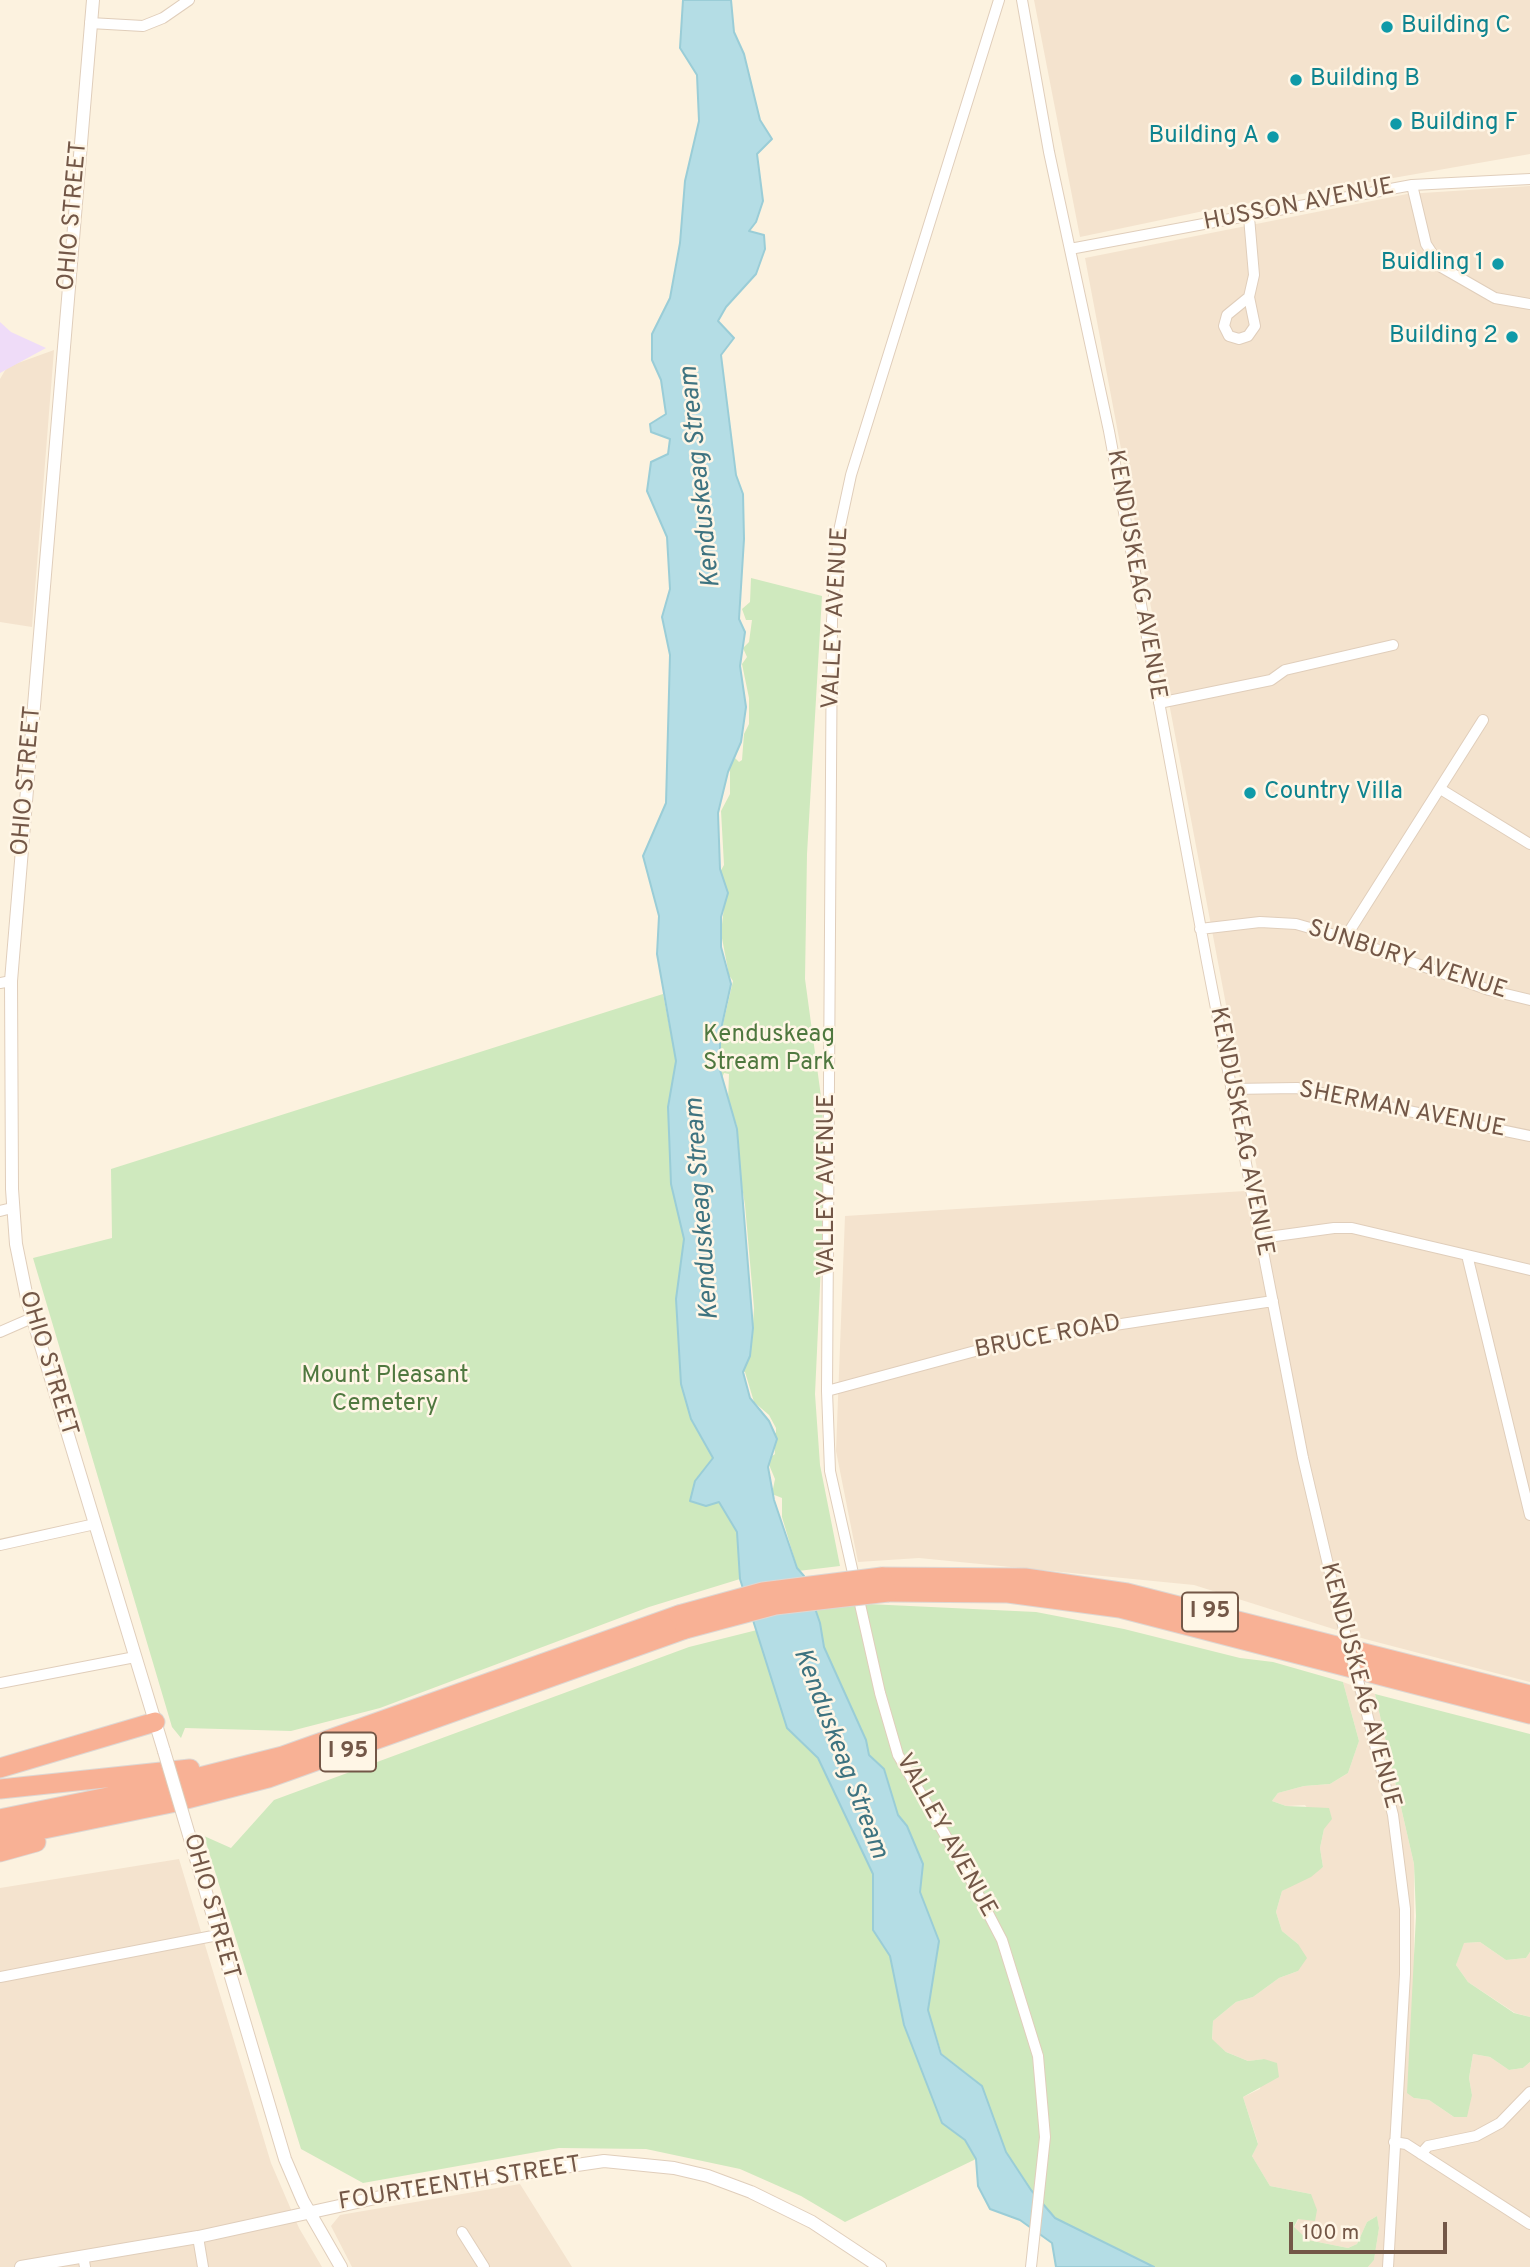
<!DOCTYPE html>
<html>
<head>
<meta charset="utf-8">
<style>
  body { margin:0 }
  #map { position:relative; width:1530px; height:2267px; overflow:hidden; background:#fcf2df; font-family:Overpass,sans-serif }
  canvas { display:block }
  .scale { position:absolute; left:1289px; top:2222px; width:158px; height:32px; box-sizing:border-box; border:4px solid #735747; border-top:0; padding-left:9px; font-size:21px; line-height:24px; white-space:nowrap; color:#735747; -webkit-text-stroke:5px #fff6e6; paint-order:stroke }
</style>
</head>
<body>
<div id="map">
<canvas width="1530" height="2267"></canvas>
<div class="scale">100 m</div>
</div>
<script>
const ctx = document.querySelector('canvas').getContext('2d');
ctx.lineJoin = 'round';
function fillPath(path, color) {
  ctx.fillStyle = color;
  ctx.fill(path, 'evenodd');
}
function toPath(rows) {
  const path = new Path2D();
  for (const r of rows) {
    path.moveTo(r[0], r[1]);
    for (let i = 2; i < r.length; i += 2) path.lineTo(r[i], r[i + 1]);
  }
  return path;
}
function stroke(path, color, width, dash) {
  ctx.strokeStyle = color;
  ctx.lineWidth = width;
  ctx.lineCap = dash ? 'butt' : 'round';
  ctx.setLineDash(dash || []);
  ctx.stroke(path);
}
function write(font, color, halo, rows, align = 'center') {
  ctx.font = font + ' Overpass,sans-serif';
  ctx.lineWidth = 5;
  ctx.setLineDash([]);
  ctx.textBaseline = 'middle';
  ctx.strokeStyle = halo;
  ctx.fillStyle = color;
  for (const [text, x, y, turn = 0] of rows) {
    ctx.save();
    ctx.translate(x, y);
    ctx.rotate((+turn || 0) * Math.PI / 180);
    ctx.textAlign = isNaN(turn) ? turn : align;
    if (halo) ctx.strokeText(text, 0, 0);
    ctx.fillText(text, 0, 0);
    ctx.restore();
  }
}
fillPath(toPath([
  [1034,0,1530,0,1530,154,1199,212,1080,237],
  [1530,186,1530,1682,1365,1639,1194,1585,919,1558,858,1562,836,1451,845,1216,1261,1190,1085,258,1407,194],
  [54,350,32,627,0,622,0,379,7,367],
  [1343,1682,1375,1694,1414,1864,1414,2098,1429,2100,1454,2117,1472,2095,1469,2078,1473,2054,1490,2057,1509,2070,1523,2068,1530,2062,1530,2267,1368,2267,1374,2260,1379,2228,1377,2216,1367,2222,1357,2244,1348,2248,1308,2240,1294,2228,1311,2194,1270,2186,1252,2156,1258,2143,1243,2097,1260,2089,1264,2059,1248,2061,1226,2052,1212,2040,1213,2021,1236,2002,1253,1997,1279,1978,1298,1971,1298,1944,1282,1931,1276,1912,1282,1891,1323,1867,1320,1848,1324,1829,1305,1805,1286,1806,1272,1801,1278,1793,1304,1786,1330,1784,1348,1773,1359,1741],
  [179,1859,271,2163,299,2228,322,2267,0,2267,0,1888],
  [1480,1942,1506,1960,1526,1958,1530,1952,1530,2017,1515,2013,1468,1982,1456,1965,1463,1943],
  [520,2184,572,2267,352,2267,331,2226,340,2215]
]), '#f4e3ce');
fillPath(toPath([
  [0,322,11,332,46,348,0,373]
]), '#efdcf8');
fillPath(toPath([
  [751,578,822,596,807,854,805,979,822,1104,825,1178,815,1394,820,1465,840,1566,798,1571,782,1517,782,1498,772,1494,775,1479,767,1460,775,1454,773,1432,776,1433,776,1428,769,1415,754,1402,745,1372,740,1371,753,1324,754,1308,745,1205,738,1162,737,1126,728,1102,729,1074,724,1073,722,1078,720,1073,722,1052,718,1046,733,981,729,975,721,933,726,890,720,872,724,865,721,811,730,794,730,766,735,758,739,762,742,760,744,734,749,724,749,698,742,664,747,657,743,648,749,642,752,620,746,620,742,609,750,602],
  [663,994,676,1061,668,1107,671,1184,684,1239,676,1299,691,1419,713,1458,695,1481,706,1506,719,1502,737,1532,740,1579,649,1607,380,1708,291,1731,185,1728,181,1738,172,1727,33,1258,112,1238,111,1169],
  [868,1604,1036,1612,1124,1629,1240,1658,1273,1662,1343,1682,1359,1741,1348,1773,1330,1784,1304,1786,1278,1793,1272,1801,1286,1806,1329,1808,1332,1819,1324,1829,1320,1848,1323,1867,1311,1877,1282,1891,1276,1912,1282,1931,1298,1944,1307,1958,1298,1971,1279,1978,1253,1997,1236,2002,1213,2021,1212,2039,1226,2052,1248,2061,1264,2059,1277,2063,1279,2077,1243,2097,1258,2144,1252,2156,1270,2186,1311,2194,1317,2210,1315,2221,1298,2219,1294,2227,1308,2240,1348,2248,1357,2244,1367,2222,1377,2216,1379,2228,1374,2260,1368,2267,1154,2267,1055,2218,1031,2190,1006,2152,975,2080,942,2054,928,2010,939,1941,920,1891,923,1863,907,1826,898,1815,884,1769,869,1755,866,1740,824,1647,815,1609],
  [757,1630,787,1727,818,1758,873,1874,873,1930,890,1956,904,2025,942,2122,965,2140,976,2159,845,2222,801,2196,740,2169,646,2149,559,2148,363,2183,301,2149,204,1836,231,1848,274,1800,689,1647],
  [1375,1694,1530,1734,1530,1952,1526,1958,1506,1960,1480,1942,1464,1943,1456,1965,1468,1982,1514,2013,1530,2017,1530,2062,1523,2068,1509,2070,1490,2057,1473,2054,1469,2078,1472,2095,1467,2117,1454,2117,1429,2100,1414,2098,1407,2093,1416,1916,1414,1864]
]), '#cfe9be');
const water = toPath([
  [683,0,731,0,734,32,744,54,760,120,772,139,757,154,763,201,756,222,749,231,764,235,765,249,756,274,726,307,718,321,734,338,721,355,736,475,743,494,744,539,739,619,745,632,740,666,746,707,741,742,728,772,718,813,720,869,728,893,721,917,721,947,731,984,720,1034,720,1070,737,1129,753,1328,750,1356,743,1372,750,1398,769,1421,777,1439,768,1467,774,1500,797,1568,804,1576,820,1623,824,1647,866,1740,869,1755,884,1769,898,1815,907,1826,923,1864,920,1892,939,1941,928,2010,941,2054,982,2086,1006,2152,1031,2190,1055,2218,1154,2267,1056,2267,1052,2243,1020,2220,990,2209,978,2186,976,2159,965,2140,942,2123,904,2025,890,1956,873,1930,873,1874,818,1758,787,1728,740,1579,737,1532,719,1502,706,1506,690,1501,695,1481,713,1458,691,1419,681,1384,676,1299,684,1239,671,1184,668,1107,676,1061,657,954,659,916,643,856,666,803,670,655,662,617,670,589,667,537,647,491,651,462,668,454,670,439,651,432,650,424,666,414,661,380,652,360,652,334,670,298,680,243,685,181,699,121,697,75,680,48,683,0]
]);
fillPath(water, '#b4dde5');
stroke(water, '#9acdd7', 2);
const minor = toPath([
  [999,0,851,475,839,531,832,620,827,1391,830,1471,880,1693,898,1755,964,1867,1002,1940,1038,2056,1045,2137,1031,2267],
  [1022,0,1049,152,1109,431,1207,962,1303,1458,1337,1603],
  [90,23,143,26,163,18,189,0],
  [1412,185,1426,244,1441,267,1495,298,1530,304],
  [1249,217,1254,275,1249,297,1227,315,1224,326,1229,336,1239,339,1248,336,1255,326,1249,297],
  [1070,249,1412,185,1530,179],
  [1159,703,1271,680,1285,670,1393,645],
  [1442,790,1530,844],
  [1200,929,1260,922,1296,924,1345,938,1489,990,1530,1000],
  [1345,938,1483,720],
  [0,983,11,981],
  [1231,1089,1297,1088,1530,1136],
  [0,1211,12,1208],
  [1261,1238,1334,1228,1352,1228,1467,1255],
  [1530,1270,1467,1255,1530,1515],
  [0,1332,32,1318],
  [827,1391,1016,1340,1273,1301],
  [0,1545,95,1524],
  [0,1683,135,1657],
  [1366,1710,1393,1815,1405,1909,1405,1974,1388,2267],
  [0,1977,218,1935],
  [1394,2142,1406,2144,1530,2224],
  [1421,2154,1428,2146,1476,2136,1500,2123,1530,2092],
  [462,2232,484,2267],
  [198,2237,203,2267],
  [83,2256,85,2267]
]);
const tertiary = toPath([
  [93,0,11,981,12,1189,16,1244,28,1303,164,1751],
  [189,1835,285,2159,303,2201,341,2267],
  [21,2267,198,2237,421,2188,604,2161,674,2168,708,2176,751,2192,812,2222,880,2267]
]);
const motorway = toPath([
  [882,1577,1025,1578,1127,1593,1530,1695],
  [888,1592,1008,1593,1120,1608,1530,1714],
  [0,1768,155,1722],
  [0,1789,190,1769],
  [0,1819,172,1784,283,1756,679,1615],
  [0,1838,171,1803,268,1778,685,1629],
  [0,1852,36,1842]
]);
stroke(minor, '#e0cebb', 12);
stroke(tertiary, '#e0cebb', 14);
stroke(motorway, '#ddd7d3', 21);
stroke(minor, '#fff', 10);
stroke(tertiary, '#fff', 12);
stroke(motorway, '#f8b195', 19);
const minorBridge = toPath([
  [1337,1603,1366,1710]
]);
const tertiaryBridge = toPath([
  [164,1751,189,1835]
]);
const motorwayBridge = toPath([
  [679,1615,763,1592,882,1577],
  [685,1629,775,1605,888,1592]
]);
stroke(minorBridge, '#e0cebb', 12, []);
stroke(tertiaryBridge, '#e0cebb', 14, []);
stroke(motorwayBridge, '#ddd7d3', 21, []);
stroke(minorBridge, '#fff', 10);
stroke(tertiaryBridge, '#fff', 12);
stroke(motorwayBridge, '#f8b195', 19);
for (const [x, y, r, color] of [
  [1387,27,7,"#0f9aa8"],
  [1296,80,7,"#0f9aa8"],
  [1396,124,7,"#0f9aa8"],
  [1273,137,7,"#0f9aa8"],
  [1498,264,7,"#0f9aa8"],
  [1512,337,7,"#0f9aa8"],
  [1250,793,7,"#0f9aa8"]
]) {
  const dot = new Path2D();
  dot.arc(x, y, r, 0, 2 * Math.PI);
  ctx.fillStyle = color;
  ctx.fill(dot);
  stroke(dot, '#fff6e6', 2.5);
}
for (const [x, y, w] of [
  [1210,1612,56],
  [348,1752,56]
]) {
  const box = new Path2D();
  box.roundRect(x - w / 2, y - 19.5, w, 39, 5);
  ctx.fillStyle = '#fff6e6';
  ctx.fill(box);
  stroke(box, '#735747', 2);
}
write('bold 23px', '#735747', null, [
  ["I 95",1210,1612],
  ["I 95",348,1752]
]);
write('24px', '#0d838f', '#fff6e6', [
  ["Building C",1401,27],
  ["Building B",1310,80],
  ["Building F",1410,124],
  ["Building A",1259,137,"right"],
  ["Buidling 1",1484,264,"right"],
  ["Building 2",1498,337,"right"],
  ["Country Villa",1264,793]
], 'left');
write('24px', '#735747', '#fff6e6', [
  ["HUSSON AVENUE",1299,206,-11],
  ["OHIO STREET",74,216,-85],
  ["KENDUSKEAG AVENUE",1135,575,80],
  ["VALLEY AVENUE",837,618,-87],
  ["OHIO STREET",28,781,-85],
  ["SUNBURY AVENUE",1407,961,18],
  ["SHERMAN AVENUE",1402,1111,11],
  ["KENDUSKEAG AVENUE",1240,1132,79],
  ["VALLEY AVENUE",828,1185,-90],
  ["BRUCE ROAD",1048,1338,-11],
  ["OHIO STREET",47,1364,73],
  ["KENDUSKEAG AVENUE",1359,1686,75],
  ["VALLEY AVENUE",945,1836,61],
  ["OHIO STREET",210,1907,74],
  ["FOURTEENTH STREET",460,2185,-9]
]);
write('24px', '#4f783f', '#fff6e6', [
  ["Kenduskeag",769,1036],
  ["Stream Park",769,1064],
  ["Mount Pleasant",385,1377],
  ["Cemetery",385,1405]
]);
write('italic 26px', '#3e7380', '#fff6e6', [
  ["Kenduskeag Stream",702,477,-96],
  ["Kenduskeag Stream",704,1209,-94],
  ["Kenduskeag Stream",839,1754,69]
]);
</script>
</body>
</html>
